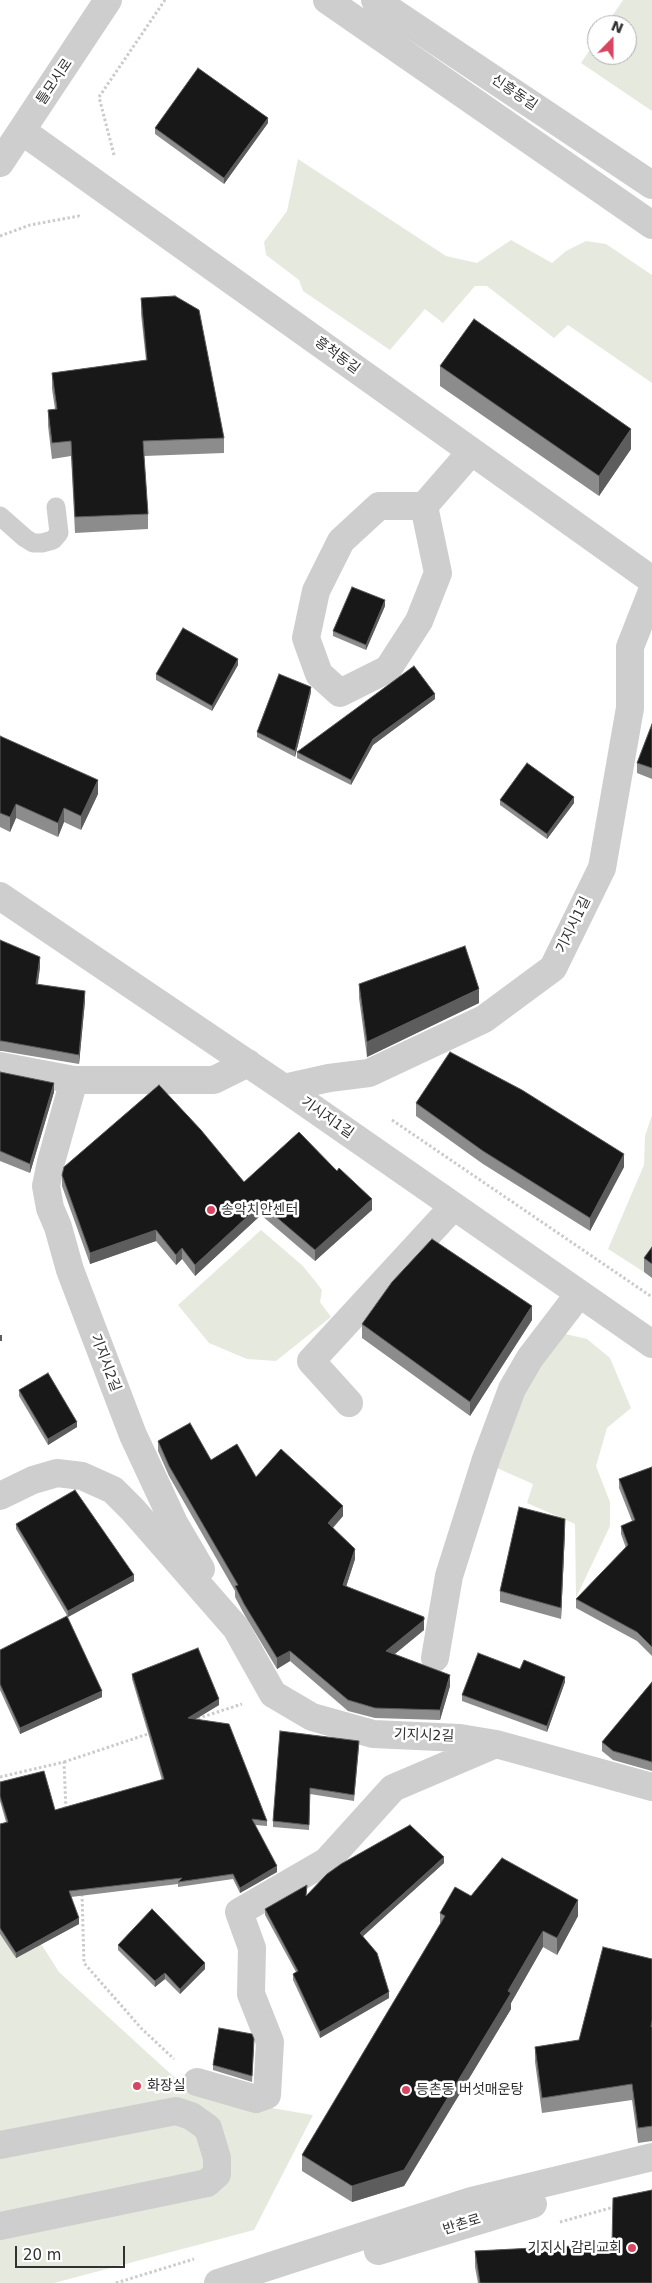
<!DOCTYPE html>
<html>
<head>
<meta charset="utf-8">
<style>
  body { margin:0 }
  #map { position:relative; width:652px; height:2283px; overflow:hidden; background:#fff; font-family:"DejaVu Sans",sans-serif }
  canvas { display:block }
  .north { position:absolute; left:587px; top:15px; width:50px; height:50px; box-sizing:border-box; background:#fff; border:1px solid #adadad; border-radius:50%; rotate:22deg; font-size:14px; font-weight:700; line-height:20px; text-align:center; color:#313131 }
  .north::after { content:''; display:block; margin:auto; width:18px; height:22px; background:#d74560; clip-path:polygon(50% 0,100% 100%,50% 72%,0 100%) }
  .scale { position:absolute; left:15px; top:2246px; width:110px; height:22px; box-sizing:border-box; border:2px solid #313131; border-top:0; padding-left:6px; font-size:15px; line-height:18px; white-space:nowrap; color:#313131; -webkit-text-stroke:4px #fff; paint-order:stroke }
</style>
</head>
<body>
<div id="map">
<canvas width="652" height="2283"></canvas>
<div class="north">N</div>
<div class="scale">20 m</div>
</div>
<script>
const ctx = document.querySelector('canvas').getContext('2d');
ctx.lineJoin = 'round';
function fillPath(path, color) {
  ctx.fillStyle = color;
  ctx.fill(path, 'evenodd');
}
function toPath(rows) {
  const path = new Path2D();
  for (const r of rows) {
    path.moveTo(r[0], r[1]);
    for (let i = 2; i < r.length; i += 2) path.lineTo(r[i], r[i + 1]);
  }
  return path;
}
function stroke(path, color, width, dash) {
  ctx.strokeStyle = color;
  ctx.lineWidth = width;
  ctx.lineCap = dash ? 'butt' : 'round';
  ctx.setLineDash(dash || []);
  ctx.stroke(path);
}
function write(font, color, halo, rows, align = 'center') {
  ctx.font = font + ' "DejaVu Sans","Noto Sans KR",sans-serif';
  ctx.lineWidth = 5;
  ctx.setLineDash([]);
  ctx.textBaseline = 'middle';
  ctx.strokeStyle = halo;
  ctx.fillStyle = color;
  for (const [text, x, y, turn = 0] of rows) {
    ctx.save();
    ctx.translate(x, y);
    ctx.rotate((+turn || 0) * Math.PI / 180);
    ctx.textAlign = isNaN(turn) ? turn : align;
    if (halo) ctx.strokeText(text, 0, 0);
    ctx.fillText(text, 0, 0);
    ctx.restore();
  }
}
fillPath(toPath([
  [623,0,652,0,652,111,581,63,597,39,597,55,627,55,627,25,606,25],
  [298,159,446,256,477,263,511,240,552,263,566,251,586,241,606,244,652,275,652,383,568,325,554,338,487,286,475,286,443,323,425,309,390,350,303,291,299,280,266,255,264,242,287,211],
  [652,1115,652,1261,644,1272,608,1249,644,1165,645,1136],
  [261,1230,303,1266,322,1290,320,1302,331,1317,276,1361,247,1359,209,1343,178,1305],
  [561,1333,587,1339,610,1358,631,1408,607,1428,596,1466,610,1502,610,1526,576,1598,575,1524,527,1503,533,1484,490,1465,519,1390],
  [0,1861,8,1892,59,1972,185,2087,236,2102,313,2115,254,2230,54,2283,0,2283]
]), '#e6eade');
stroke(toPath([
  [114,155,99,97,165,0],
  [0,236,30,225,79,216,81,217],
  [392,1120,652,1297],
  [193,1720,242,1704],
  [64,1762,151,1733],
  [0,1777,64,1762,66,1810],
  [82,1894,84,1963,141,2028,174,2059],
  [560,2222,614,2207],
  [116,2283,194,2259]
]), '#cbcbcb', 3, [2.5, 2.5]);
stroke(toPath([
  [0,516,25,538,33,543,42,543,53,540,59,533,56,507]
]), '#cecece', 19);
stroke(toPath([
  [327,0,652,225],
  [375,0,652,185],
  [22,131,652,580],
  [0,163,108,0],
  [424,506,438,573,419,621,388,669,340,693,319,674,306,638,316,591,341,541,379,506,424,506,471,452],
  [0,896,284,1088,652,1344],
  [0,1066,74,1080,214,1080,248,1063],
  [74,1080,51,1162,46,1186,50,1208,58,1227,70,1270,133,1435,174,1523,201,1569],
  [284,1088,329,1078,369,1073,484,1019,553,968,602,868,630,708,630,647,652,591],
  [349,1403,311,1361,453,1207],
  [0,1496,33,1480,57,1473,82,1476,113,1490,133,1510,236,1628,273,1694,312,1717,373,1734,460,1738,496,1744,652,1787],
  [435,1658,449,1576,486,1459,512,1389,530,1358,579,1294],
  [197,2082,256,2099,267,2095,270,2042,251,1994,252,1948,239,1912,327,1861,393,1788,496,1744],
  [0,2145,176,2111,191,2116,208,2128,217,2158,217,2174,207,2183,0,2226],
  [378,2251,533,2204],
  [218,2283,471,2201,652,2157]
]), '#cecece', 28);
fillPath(toPath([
  [268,123,224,184,155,134,155,128],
  [141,298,224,438,224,453,144,456,148,514,148,529,75,533,71,456,52,459,48,426,48,410,55,409,52,389,52,373,146,360,141,314],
  [440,366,631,449,599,496,440,386],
  [385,606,366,650,333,636,333,631],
  [238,665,212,711,156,680,156,674],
  [311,692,295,757,257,737,257,732],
  [435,699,373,745,351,785,297,758,297,752],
  [652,724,652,779,637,773,637,763],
  [0,736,98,794,81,830,64,822,58,837,16,818,10,832,0,827],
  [500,800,574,803,547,839,500,805],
  [0,940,40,967,38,984,85,1001,79,1064,2,1051,0,1051],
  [359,984,479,1003,367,1057,359,998],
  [0,1072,54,1092,30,1173,0,1161],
  [416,1103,624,1167,590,1231,483,1164,416,1116],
  [62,1175,244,1182,372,1210,315,1261,261,1215,195,1276,182,1259,176,1265,156,1241,90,1264,62,1186],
  [652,1247,652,1278,644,1272,644,1258],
  [532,1320,470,1416,362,1338,362,1324],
  [19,1390,77,1427,48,1445,19,1396],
  [158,1441,256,1477,343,1516,333,1528,355,1559,346,1587,424,1627,424,1630,395,1654,450,1686,440,1720,375,1718,348,1711,290,1661,277,1669,244,1614,235,1597,235,1591,169,1476,158,1451],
  [652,1467,652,1656,637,1641,576,1608,576,1599,626,1548,621,1534,621,1526,632,1521,619,1488,619,1479],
  [16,1524,134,1581,68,1617,16,1529],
  [565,1530,561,1619,500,1602,500,1591],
  [0,1650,102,1697,20,1734,0,1690],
  [520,1669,565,1682,547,1732,462,1701,462,1695],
  [132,1674,219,1705,195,1719,267,1821,267,1826,255,1825,277,1872,240,1893,233,1879,178,1887,178,1884,71,1897,79,1924,16,1958,0,1934,0,1824,6,1822,0,1801,0,1782,55,1810,162,1780,132,1679],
  [652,1682,652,1771,613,1760,602,1751,602,1742],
  [359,1747,354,1801,310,1794,309,1830,273,1827,273,1821],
  [444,1863,363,1936,389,1998,320,2038,293,1980,293,1974,296,1972,265,1915,265,1909],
  [471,1896,578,1916,557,1955,543,1947,511,2003,511,2009,404,2186,352,2202,302,2171,302,2155,440,1924,440,1913],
  [118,1945,205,1969,180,1994,165,1979,155,1987,118,1950],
  [652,1959,652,2141,638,2143,632,2100,542,2113,535,2062,535,2047,579,2040],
  [254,2045,252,2082,213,2070,213,2065],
  [612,2244,652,2283,478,2283,475,2267,475,2251]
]), '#8c8c8c');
fillPath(toPath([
  [268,118,268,123,224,184,224,178],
  [631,429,631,449,599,496,599,476],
  [385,600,385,606,366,650,366,645],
  [238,659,238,665,212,711,212,706],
  [311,687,311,692,295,757,295,751],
  [435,694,435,699,373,745,351,785,351,780,373,739],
  [98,780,98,794,81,830,81,816],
  [574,797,574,803,547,839,547,834],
  [16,804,16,818,10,832,10,817],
  [64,808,64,822,58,837,58,823],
  [40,957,40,967,36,994,36,984],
  [479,989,479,1003,367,1057,367,1042],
  [85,991,85,1001,79,1064,79,1055],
  [54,1083,54,1092,30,1173,30,1164],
  [624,1154,624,1167,590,1231,590,1218],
  [372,1199,372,1210,315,1261,315,1250],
  [261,1204,261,1215,195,1276,195,1265],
  [156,1230,156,1241,90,1264,90,1253],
  [182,1248,182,1259,176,1265,176,1255],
  [532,1306,532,1320,470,1416,470,1402],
  [0,1335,2,1335,2,1341,0,1341],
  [77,1422,77,1427,48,1445,48,1439],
  [343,1506,343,1516,328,1533,328,1523],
  [565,1519,565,1530,561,1619,561,1608],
  [355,1549,355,1559,343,1596,343,1585],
  [134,1575,134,1581,68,1617,68,1611],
  [424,1617,424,1630,386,1661,386,1651],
  [290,1651,290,1661,277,1669,277,1658],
  [450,1675,450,1686,440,1720,440,1710],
  [565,1677,565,1682,547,1732,547,1726],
  [102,1691,102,1697,20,1734,20,1728],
  [219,1699,219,1705,188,1724,188,1718],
  [444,1857,444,1863,360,1939,360,1933],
  [277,1866,277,1872,240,1893,240,1888],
  [578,1900,578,1916,557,1955,557,1938],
  [79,1918,79,1924,16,1958,16,1953],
  [543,1931,543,1947,511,2003,511,2009,404,2186,352,2202,352,2186,508,1991],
  [205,1963,205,1969,180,1994,180,1989],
  [165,1973,165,1979,155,1987,155,1981],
  [389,1992,389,1998,320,2038,320,2032]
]), '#5d5d5d');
const building = toPath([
  [198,68,268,118,224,178,155,128,198,68],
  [175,296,199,310,224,438,143,441,148,514,75,517,71,441,52,443,48,410,57,409,52,373,147,360,141,298,175,296],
  [474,319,631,429,599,476,440,366,474,319],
  [352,587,385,600,366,645,333,631,352,587],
  [183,628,238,659,212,706,156,674,183,628],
  [414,666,435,694,373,739,351,780,297,752,414,666],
  [279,674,311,687,295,751,257,732,279,674],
  [652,724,652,768,637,763,652,724],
  [0,736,98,780,81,816,64,808,58,823,16,804,10,817,0,813,0,736],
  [527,763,574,797,547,834,500,800,527,763],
  [0,940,40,957,36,984,85,991,79,1055,2,1041,0,1041,0,940],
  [465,946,479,989,367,1042,359,984,465,946],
  [450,1052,522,1090,624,1154,590,1218,483,1151,416,1103,450,1052],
  [0,1072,54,1083,30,1164,0,1151,0,1072],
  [159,1085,201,1130,244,1182,299,1132,337,1171,339,1168,372,1199,315,1250,261,1204,195,1265,182,1248,176,1255,156,1230,90,1253,62,1175,64,1167,159,1085],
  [432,1239,532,1306,470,1402,362,1324,392,1282,432,1239],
  [652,1247,652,1264,644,1258,652,1247],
  [48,1373,77,1422,48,1439,19,1390,48,1373],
  [190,1423,211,1460,237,1444,256,1477,281,1449,343,1506,328,1523,355,1549,343,1585,424,1617,424,1620,386,1651,450,1675,440,1710,375,1708,348,1700,290,1651,277,1658,244,1604,235,1586,238,1585,169,1466,158,1441,190,1423],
  [652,1467,652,1647,637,1632,576,1599,628,1545,621,1526,635,1520,619,1479,652,1467],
  [75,1490,134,1575,68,1611,16,1524,75,1490],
  [519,1507,565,1519,561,1608,500,1591,519,1507],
  [67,1616,102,1691,20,1728,0,1684,0,1650,67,1616],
  [198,1648,219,1699,188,1718,229,1724,267,1821,252,1819,277,1866,240,1888,233,1874,178,1882,182,1878,69,1891,79,1918,16,1953,0,1928,0,1824,8,1822,0,1796,0,1782,44,1771,55,1810,164,1779,132,1674,198,1648],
  [478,1653,520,1669,524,1660,565,1677,547,1726,462,1695,478,1653],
  [652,1682,652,1762,613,1751,602,1742,652,1682],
  [280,1731,359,1741,354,1795,310,1788,309,1825,273,1821,280,1731],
  [410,1825,444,1857,360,1933,377,1953,389,1992,320,2032,293,1974,298,1971,265,1909,307,1885,306,1896,327,1874,341,1864,410,1825],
  [502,1858,578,1900,557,1938,543,1931,508,1991,511,1993,404,2170,352,2186,302,2155,445,1916,440,1913,455,1887,471,1896,502,1858],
  [152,1909,205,1963,180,1989,165,1973,155,1981,118,1945,152,1909],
  [603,1947,652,1959,652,2020,651,2027,652,2027,652,2126,638,2128,632,2084,542,2098,535,2047,579,2040,603,1947],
  [219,2028,252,2034,254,2039,252,2076,213,2065,219,2028],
  [652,2190,652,2283,480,2283,475,2251,612,2244,613,2198,652,2190]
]);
fillPath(building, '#181818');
stroke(building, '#5d5d5d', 1);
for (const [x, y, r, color] of [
  [211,1210,5,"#d74560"],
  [137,2086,5,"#d74560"],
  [406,2090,5,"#d74560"],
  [632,2248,5,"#d74560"]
]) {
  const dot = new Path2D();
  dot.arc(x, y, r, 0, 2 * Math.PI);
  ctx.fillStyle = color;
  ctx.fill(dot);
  stroke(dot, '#fff', 2);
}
write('14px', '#313131', '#fff', [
  ["틀모시로",55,82,-56],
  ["신흥동길",514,93,34],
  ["흥척동길",337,356,36],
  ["기지시1길",574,925,-64],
  ["기시지1길",327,1118,35],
  ["기지시2길",105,1363,69],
  ["기지시2길",424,1736,2],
  ["반촌로",462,2225,-17]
]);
write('14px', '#313131', '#fff', [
  ["송악치안센터",221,1210],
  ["화장실",147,2086],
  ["등촌동 버섯매운탕",416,2090],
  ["기지시 감리교회",622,2248,"right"]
], 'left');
</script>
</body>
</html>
